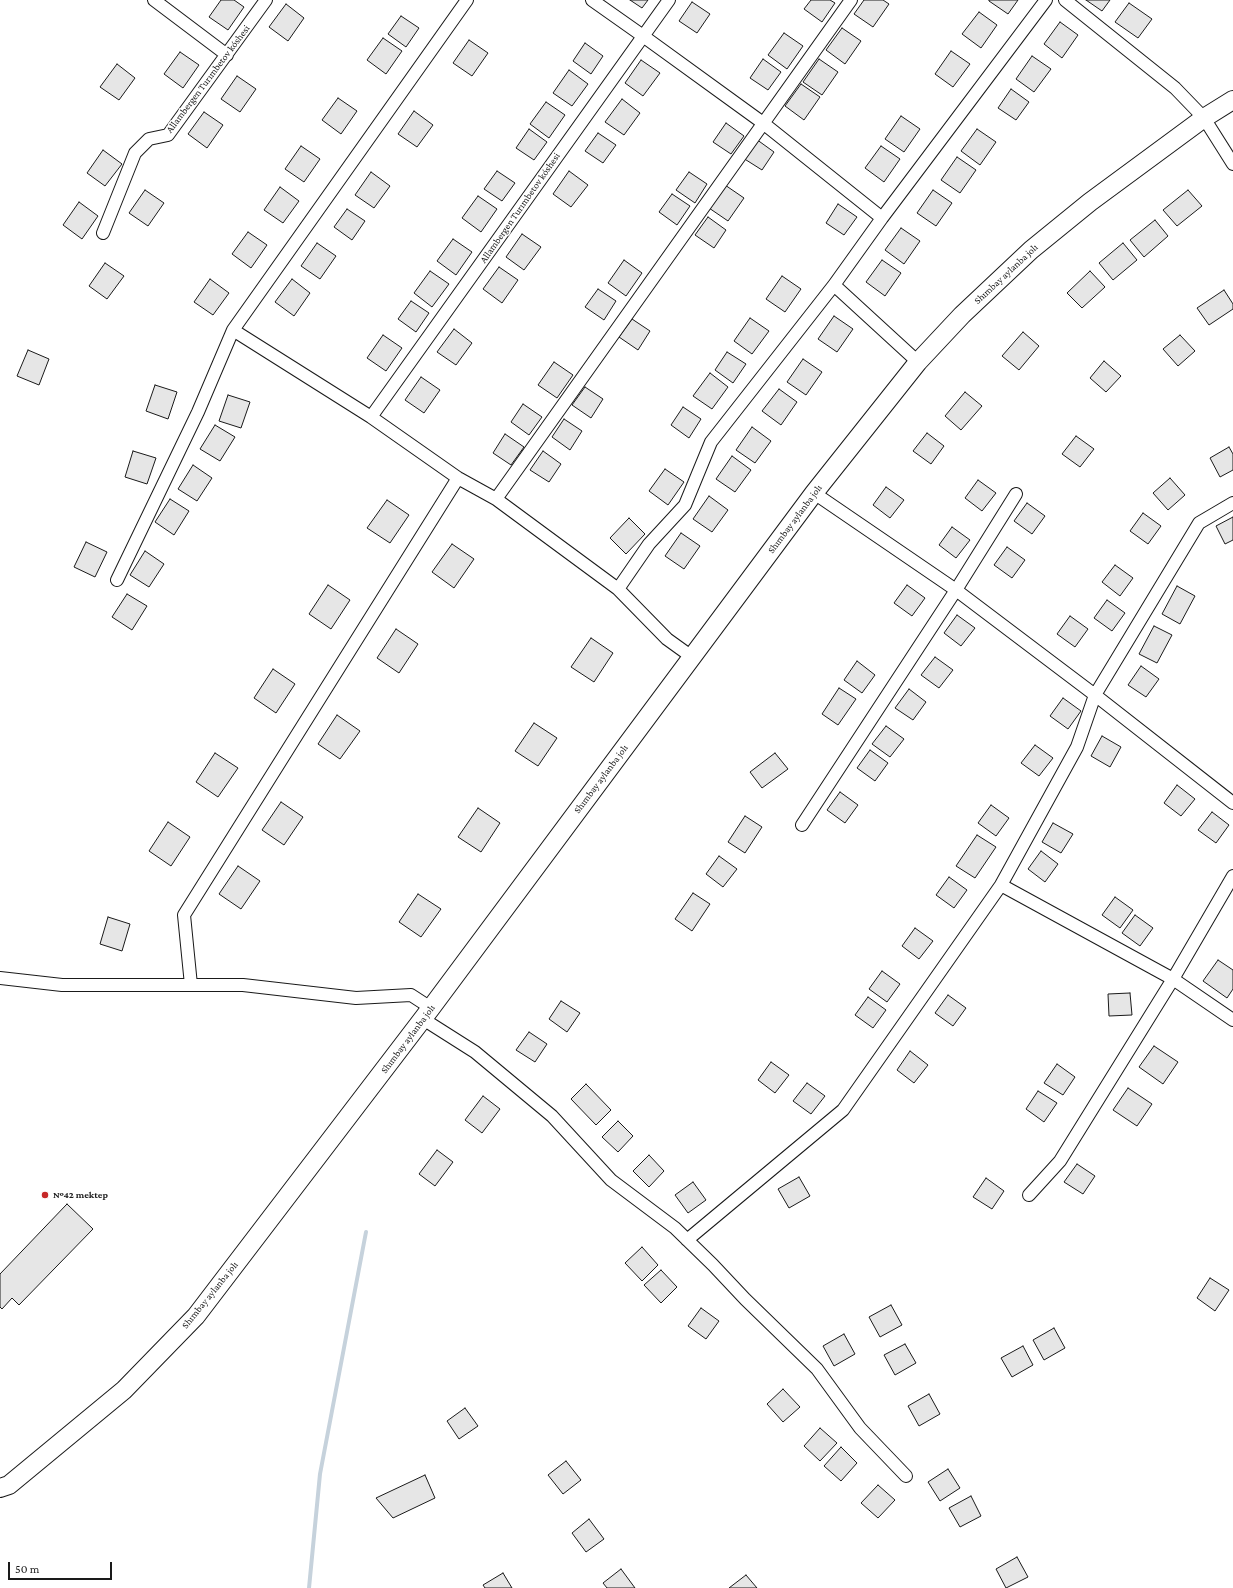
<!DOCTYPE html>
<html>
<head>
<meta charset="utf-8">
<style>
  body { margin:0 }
  #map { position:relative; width:1233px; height:1588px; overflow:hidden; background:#fff; font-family:"Crimson Pro",serif }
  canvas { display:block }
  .scale { position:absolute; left:8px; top:1562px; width:104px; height:18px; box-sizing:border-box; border:2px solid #1a1a1a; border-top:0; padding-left:5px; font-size:12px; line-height:14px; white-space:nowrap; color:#1a1a1a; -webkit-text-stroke:3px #fff; paint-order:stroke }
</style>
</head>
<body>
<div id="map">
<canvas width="1233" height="1588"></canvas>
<div class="scale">50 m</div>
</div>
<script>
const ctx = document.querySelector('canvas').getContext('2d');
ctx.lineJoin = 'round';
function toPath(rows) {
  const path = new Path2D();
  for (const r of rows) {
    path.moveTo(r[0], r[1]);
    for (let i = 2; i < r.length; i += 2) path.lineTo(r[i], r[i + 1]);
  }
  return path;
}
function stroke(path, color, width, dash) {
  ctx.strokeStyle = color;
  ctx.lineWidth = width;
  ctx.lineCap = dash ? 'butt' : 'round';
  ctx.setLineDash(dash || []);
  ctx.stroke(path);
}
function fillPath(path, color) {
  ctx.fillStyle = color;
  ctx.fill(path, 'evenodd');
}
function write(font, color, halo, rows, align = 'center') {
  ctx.font = font + ' "Crimson Pro",serif';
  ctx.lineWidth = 3;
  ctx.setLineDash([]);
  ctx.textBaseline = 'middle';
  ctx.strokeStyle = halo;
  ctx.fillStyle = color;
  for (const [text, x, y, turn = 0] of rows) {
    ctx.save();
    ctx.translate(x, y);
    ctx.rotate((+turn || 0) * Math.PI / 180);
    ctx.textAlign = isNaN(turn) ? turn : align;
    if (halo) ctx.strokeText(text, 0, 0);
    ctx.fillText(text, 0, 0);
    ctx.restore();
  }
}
stroke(toPath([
  [309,1588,320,1474,366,1232]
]), '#c6d2dc', 4);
const building = toPath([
  [221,0,234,0,244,7,228,30,209,17,221,0],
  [630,0,648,0,642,8,630,0],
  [811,0,830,0,835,3,822,22,804,9,811,0],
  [864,0,883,0,889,4,873,27,854,14,864,0],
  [989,0,1018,0,1008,14,989,1,989,0],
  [1086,0,1110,0,1102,11,1086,0],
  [692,2,710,14,697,33,679,21,692,2],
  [1129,3,1152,19,1138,38,1115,22,1129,3],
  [286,4,304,18,288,41,269,27,286,4],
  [979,12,997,25,981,48,962,34,979,12],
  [401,16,419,28,406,47,388,34,401,16],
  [1060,22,1078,35,1062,58,1044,44,1060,22],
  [842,28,861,41,845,64,826,50,842,28],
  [784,33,803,46,787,69,768,55,784,33],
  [383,38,402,51,386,74,367,60,383,38],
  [469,40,488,53,472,76,453,63,469,40],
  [585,43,603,56,591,74,573,61,585,43],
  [951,51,970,64,953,87,935,74,951,51],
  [180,52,199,65,183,88,164,74,180,52],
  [1032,56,1051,69,1034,92,1016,79,1032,56],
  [763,59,781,72,768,90,750,78,763,59],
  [819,59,838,72,822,95,803,82,819,59],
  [641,60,660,73,643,96,625,83,641,60],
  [117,64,135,78,119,100,100,87,117,64],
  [569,70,588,84,572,106,553,93,569,70],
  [237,76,256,89,240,112,221,99,237,76],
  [801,84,820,97,804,120,785,106,801,84],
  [1011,89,1029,102,1016,120,998,108,1011,89],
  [338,98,357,111,341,134,322,120,338,98],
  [622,99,640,113,624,135,605,122,622,99],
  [546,102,565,115,549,138,530,124,546,102],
  [414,111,433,125,417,147,398,134,414,111],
  [204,112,223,125,207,148,188,134,204,112],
  [901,116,920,129,904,152,885,139,901,116],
  [726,123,744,136,731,154,713,142,726,123],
  [529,129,547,142,534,160,516,148,529,129],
  [977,129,996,142,980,165,961,151,977,129],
  [598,133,616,145,603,163,585,151,598,133],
  [756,139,774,152,762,170,743,158,756,139],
  [301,146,320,159,304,182,285,169,301,146],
  [881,146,900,159,884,182,865,168,881,146],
  [103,150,122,164,105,186,87,173,103,150],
  [957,157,976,170,960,193,941,180,957,157],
  [497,171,515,183,502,201,484,189,497,171],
  [569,171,588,185,571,207,553,194,569,171],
  [371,172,390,186,374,208,355,195,371,172],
  [689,172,707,184,695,203,676,190,689,172],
  [725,185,744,198,728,221,709,208,725,185],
  [280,187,299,201,283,223,264,210,280,187],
  [145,190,164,203,148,226,129,213,145,190],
  [933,190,952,203,936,226,917,213,933,190],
  [1188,190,1202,206,1177,226,1163,210,1188,190],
  [672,194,690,206,677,225,659,212,672,194],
  [478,196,497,209,481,232,462,218,478,196],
  [79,202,98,216,82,239,63,225,79,202],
  [838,204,857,217,844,235,826,223,838,204],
  [347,209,365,221,352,240,334,227,347,209],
  [708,217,726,230,714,248,695,235,708,217],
  [1155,220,1168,236,1144,257,1130,240,1155,220],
  [901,228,920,241,904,264,885,250,901,228],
  [248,232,267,245,251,268,232,254,248,232],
  [522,234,541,247,524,270,506,257,522,234],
  [453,239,472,252,456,275,437,261,453,239],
  [317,243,336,256,320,279,301,266,317,243],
  [1123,243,1137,260,1113,280,1099,263,1123,243],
  [624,260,642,273,626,296,608,283,624,260],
  [882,260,901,273,885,296,866,282,882,260],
  [105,263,124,276,107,299,89,286,105,263],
  [499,267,518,280,502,303,483,289,499,267],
  [430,271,449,284,432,307,414,293,430,271],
  [1090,271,1105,287,1082,308,1067,293,1090,271],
  [782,276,801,289,785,312,766,299,782,276],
  [210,279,229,293,213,315,194,302,210,279],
  [292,279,310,293,294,316,275,302,292,279],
  [598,289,616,301,604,320,585,307,598,289],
  [1224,290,1233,304,1233,309,1209,325,1197,308,1224,290],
  [411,301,429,313,416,332,398,319,411,301],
  [834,316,853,329,837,352,818,339,834,316],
  [750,318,769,331,752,354,734,341,750,318],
  [632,319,650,331,638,350,619,337,632,319],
  [454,329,472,343,456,365,437,352,454,329],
  [1023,332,1039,346,1019,370,1002,356,1023,332],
  [383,335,402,348,386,371,367,358,383,335],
  [1180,335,1195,351,1178,366,1163,349,1180,335],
  [28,350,49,359,39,385,17,376,28,350],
  [727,352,746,364,733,383,715,370,727,352],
  [803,359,822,372,806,395,787,382,803,359],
  [1104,361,1121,376,1106,392,1090,378,1104,361],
  [554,362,573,375,557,398,538,385,554,362],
  [710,373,728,387,712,409,693,396,710,373],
  [421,377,440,390,424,413,405,400,421,377],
  [155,385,177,392,168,419,146,411,155,385],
  [585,387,603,399,591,418,572,405,585,387],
  [779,389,797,402,781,425,762,411,779,389],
  [965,392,982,406,961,430,945,416,965,392],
  [228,395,250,402,241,428,219,421,228,395],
  [523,404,542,417,529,435,511,422,523,404],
  [683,407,701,419,689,438,671,425,683,407],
  [564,419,582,431,570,450,552,437,564,419],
  [215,425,235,437,220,461,200,449,215,425],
  [752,427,771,441,755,463,736,450,752,427],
  [927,433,944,446,931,464,913,451,927,433],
  [505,434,524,447,511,465,493,453,505,434],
  [1076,436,1094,449,1080,467,1062,454,1076,436],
  [1229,447,1233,454,1233,470,1220,477,1210,458,1229,447],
  [133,451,156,458,147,484,125,477,133,451],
  [543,451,561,464,549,482,530,470,543,451],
  [732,456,751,470,735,492,716,479,732,456],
  [193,465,212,478,197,501,178,489,193,465],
  [665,469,684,482,668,505,649,491,665,469],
  [1170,478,1185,495,1168,510,1153,493,1170,478],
  [978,480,996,493,982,511,965,498,978,480],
  [886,487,904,500,890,518,873,505,886,487],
  [709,496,728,510,712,532,693,519,709,496],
  [170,499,189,511,174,535,155,522,170,499],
  [387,500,409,515,390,543,367,528,387,500],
  [1027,503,1045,516,1032,534,1014,521,1027,503],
  [1143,513,1161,526,1148,544,1130,531,1143,513],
  [1233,517,1233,540,1225,544,1216,526,1233,517],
  [629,518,645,534,626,554,610,538,629,518],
  [952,527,970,540,956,558,939,545,952,527],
  [681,533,700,546,684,569,665,556,681,533],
  [86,542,107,552,95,577,74,567,86,542],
  [452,544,474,559,454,588,432,572,452,544],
  [1007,547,1025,560,1012,578,994,565,1007,547],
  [145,551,164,564,149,587,130,575,145,551],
  [1115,565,1133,578,1120,596,1102,582,1115,565],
  [328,585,350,600,331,629,309,614,328,585],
  [907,585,925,598,912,616,894,603,907,585],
  [1177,586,1195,596,1180,624,1162,614,1177,586],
  [127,594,147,606,132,630,112,617,127,594],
  [1107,600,1125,613,1112,631,1094,618,1107,600],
  [957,615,975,628,961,646,944,633,957,615],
  [1070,616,1088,629,1075,647,1057,634,1070,616],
  [1154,626,1172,635,1157,663,1139,654,1154,626],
  [396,629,418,644,399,673,377,658,396,629],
  [591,638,613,653,594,682,571,667,591,638],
  [935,657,953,670,939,688,921,675,935,657],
  [857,661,875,675,862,693,844,680,857,661],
  [1141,666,1159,679,1146,697,1128,685,1141,666],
  [273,669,295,684,276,713,254,698,273,669],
  [839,688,856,699,838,725,822,714,839,688],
  [909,689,926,702,913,720,895,708,909,689],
  [1063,698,1081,711,1068,729,1050,716,1063,698],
  [337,715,360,731,340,759,318,744,337,715],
  [534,723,557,738,538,766,515,751,534,723],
  [886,726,904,739,890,757,872,744,886,726],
  [1102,736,1121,747,1110,767,1091,756,1102,736],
  [1035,745,1053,758,1039,776,1021,763,1035,745],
  [870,750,888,763,875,781,857,768,870,750],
  [215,753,238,768,218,797,196,782,215,753],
  [775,753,788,769,762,788,750,772,775,753],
  [1177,785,1195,799,1181,816,1164,803,1177,785],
  [840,792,858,805,845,823,827,810,840,792],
  [281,802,303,817,284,845,262,830,281,802],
  [991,805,1009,818,996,836,978,823,991,805],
  [478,808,500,823,481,852,458,837,478,808],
  [1212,812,1229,825,1216,843,1198,830,1212,812],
  [745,816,762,827,745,853,728,842,745,816],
  [168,822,190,837,171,866,149,851,168,822],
  [1053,823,1073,834,1061,853,1042,842,1053,823],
  [977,835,996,847,975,878,956,866,977,835],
  [1041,851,1058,864,1045,882,1028,869,1041,851],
  [719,856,737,869,723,887,706,874,719,856],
  [238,866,260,881,241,909,219,894,238,866],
  [949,877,967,890,954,908,936,895,949,877],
  [693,893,710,904,692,931,675,919,693,893],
  [418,894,441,909,421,937,399,922,418,894],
  [1115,897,1133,910,1120,928,1102,915,1115,897],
  [1135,915,1153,928,1140,946,1122,933,1135,915],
  [108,917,130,924,122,951,100,944,108,917],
  [915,928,933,941,919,959,902,946,915,928],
  [1218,960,1233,970,1233,989,1227,998,1203,981,1218,960],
  [882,971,900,984,887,1002,869,989,882,971],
  [1130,993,1132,1015,1109,1016,1108,994,1130,993],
  [948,995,966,1008,953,1026,935,1013,948,995],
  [868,997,886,1010,873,1028,855,1015,868,997],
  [561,1001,580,1013,567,1032,549,1019,561,1001],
  [529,1032,547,1044,535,1062,516,1050,529,1032],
  [1154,1046,1178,1062,1163,1084,1139,1067,1154,1046],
  [910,1051,928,1065,914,1083,897,1070,910,1051],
  [771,1062,789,1075,775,1093,758,1080,771,1062],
  [1057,1064,1075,1077,1063,1095,1044,1083,1057,1064],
  [807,1083,825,1096,811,1114,793,1101,807,1083],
  [586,1084,611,1110,596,1125,571,1099,586,1084],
  [1128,1088,1152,1104,1137,1126,1113,1110,1128,1088],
  [1038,1091,1057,1103,1044,1122,1026,1109,1038,1091],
  [483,1096,500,1109,482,1133,465,1120,483,1096],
  [618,1121,633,1136,618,1152,602,1137,618,1121],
  [437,1150,453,1162,435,1186,419,1174,437,1150],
  [649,1155,664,1171,649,1187,633,1171,649,1155],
  [1077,1164,1095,1176,1083,1194,1064,1182,1077,1164],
  [799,1177,810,1196,789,1208,778,1189,799,1177],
  [986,1178,1004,1191,992,1209,973,1197,986,1178],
  [693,1182,706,1200,688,1213,675,1195,693,1182],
  [67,1204,93,1229,19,1305,12,1298,2,1309,0,1307,0,1274,67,1204],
  [642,1247,658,1265,642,1281,625,1263,642,1247],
  [661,1270,677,1287,661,1303,644,1285,661,1270],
  [1210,1278,1229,1290,1215,1311,1197,1298,1210,1278],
  [891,1305,902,1325,880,1337,869,1317,891,1305],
  [701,1308,719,1321,706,1339,688,1326,701,1308],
  [1054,1328,1065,1348,1044,1360,1033,1340,1054,1328],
  [844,1334,855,1354,834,1366,823,1346,844,1334],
  [905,1344,916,1363,895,1375,884,1355,905,1344],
  [1023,1346,1033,1365,1012,1377,1001,1358,1023,1346],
  [783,1389,800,1407,783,1422,767,1404,783,1389],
  [929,1394,940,1414,919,1426,908,1406,929,1394],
  [465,1408,478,1426,459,1439,447,1421,465,1408],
  [820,1428,837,1443,820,1461,804,1446,820,1428],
  [841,1447,857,1463,841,1481,824,1466,841,1447],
  [566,1461,581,1480,563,1494,548,1475,566,1461],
  [948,1469,960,1488,940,1501,928,1482,948,1469],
  [425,1475,435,1498,393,1518,376,1498,425,1475],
  [878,1485,895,1500,878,1518,861,1503,878,1485],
  [971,1496,981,1516,960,1527,949,1508,971,1496],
  [589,1519,604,1539,586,1552,572,1533,589,1519],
  [1017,1557,1028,1577,1006,1588,996,1569,1017,1557],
  [621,1569,635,1588,607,1588,603,1583,621,1569],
  [503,1573,512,1588,485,1588,483,1585,503,1573],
  [746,1575,757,1588,729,1588,746,1575]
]);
fillPath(building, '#e6e6e6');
stroke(building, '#1a1a1a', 1);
const minor = toPath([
  [154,0,227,55],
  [592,0,643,36,763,123,882,218],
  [1065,0,1175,88,1204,118,1233,164],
  [103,233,135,153,149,139,168,135,266,0],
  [834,285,918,362],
  [233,330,371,417,458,478,496,499,618,589,667,639,692,657],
  [371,417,669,0],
  [814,493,956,590,1095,695,1233,803],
  [496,499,851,0],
  [117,580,198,412,233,330,467,0],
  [618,589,649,544,685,505,711,442,834,285,882,218,1046,0],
  [802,825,956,590,1016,494],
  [1001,885,1173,979,1233,1020],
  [0,978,62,985,243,985,356,998,411,995,431,1008],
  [191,985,184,915,458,478],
  [423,1019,475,1052,552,1116,611,1180,675,1228,713,1265,745,1299,817,1369,860,1428,906,1476],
  [1029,1195,1060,1161,1173,979,1233,876],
  [687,1240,843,1110,1001,885,1077,747,1095,695,1199,523,1233,503]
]);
const secondary = toPath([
  [0,1488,9,1485,124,1390,196,1316,431,1008,814,493,918,362,962,315,1031,250,1090,202,1204,118,1233,100]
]);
stroke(minor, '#1a1a1a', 14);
stroke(secondary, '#1a1a1a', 20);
stroke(minor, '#fff', 12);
stroke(secondary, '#fff', 18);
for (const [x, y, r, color] of [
  [45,1195,4,"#c62828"]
]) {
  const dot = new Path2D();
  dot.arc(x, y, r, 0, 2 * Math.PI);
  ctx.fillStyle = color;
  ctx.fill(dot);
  stroke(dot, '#fff', 1.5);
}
write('10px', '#1a1a1a', '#fff', [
  ["Allambergen Turımbetov kóshesi",208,79,-53],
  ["Allambergen Turımbetov kóshesi",520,208,-55],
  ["Shımbay aylanba jolı",1006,274,-43],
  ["Shımbay aylanba jolı",795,519,-53],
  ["Shımbay aylanba jolı",601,779,-53],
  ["Shımbay aylanba jolı",408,1039,-53],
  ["Shımbay aylanba jolı",210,1295,-51]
]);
write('bold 10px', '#1a1a1a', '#fff', [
  ["№42 mektep",53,1195]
], 'left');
</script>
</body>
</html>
